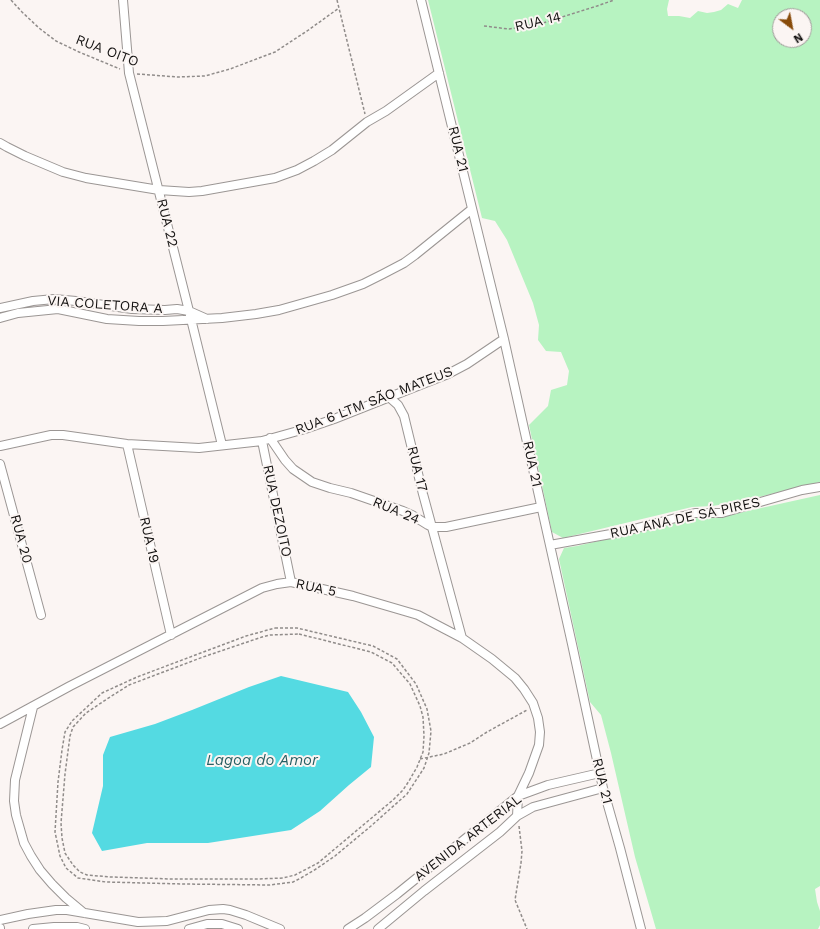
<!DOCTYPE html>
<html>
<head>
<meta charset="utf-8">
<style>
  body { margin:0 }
  #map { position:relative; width:820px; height:929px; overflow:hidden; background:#fbf5f3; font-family:"Work Sans",sans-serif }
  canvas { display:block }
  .north { position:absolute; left:772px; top:8px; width:40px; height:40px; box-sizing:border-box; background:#fbf5f3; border:1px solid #9f9a99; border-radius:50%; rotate:148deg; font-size:11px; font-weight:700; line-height:16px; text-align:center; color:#141211 }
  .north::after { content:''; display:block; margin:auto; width:14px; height:18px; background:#884b0a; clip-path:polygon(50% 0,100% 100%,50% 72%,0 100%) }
</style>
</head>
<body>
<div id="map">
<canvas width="820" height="929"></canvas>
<div class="north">N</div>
</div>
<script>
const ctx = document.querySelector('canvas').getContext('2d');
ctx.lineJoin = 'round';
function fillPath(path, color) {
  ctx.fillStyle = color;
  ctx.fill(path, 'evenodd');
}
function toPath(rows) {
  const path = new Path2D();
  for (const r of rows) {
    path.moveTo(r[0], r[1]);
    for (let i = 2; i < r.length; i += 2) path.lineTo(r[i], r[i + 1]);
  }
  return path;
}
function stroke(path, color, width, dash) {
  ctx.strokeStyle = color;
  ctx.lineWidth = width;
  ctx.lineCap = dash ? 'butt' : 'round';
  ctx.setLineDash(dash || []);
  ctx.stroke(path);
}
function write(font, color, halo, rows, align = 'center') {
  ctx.font = font + ' "Work Sans",sans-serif';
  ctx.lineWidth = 4;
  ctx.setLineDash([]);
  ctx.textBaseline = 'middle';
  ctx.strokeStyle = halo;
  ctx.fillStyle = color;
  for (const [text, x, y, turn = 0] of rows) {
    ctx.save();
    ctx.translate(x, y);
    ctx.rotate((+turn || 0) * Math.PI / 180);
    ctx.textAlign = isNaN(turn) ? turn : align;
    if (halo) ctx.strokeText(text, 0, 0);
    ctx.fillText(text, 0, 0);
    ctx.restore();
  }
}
fillPath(toPath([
  [428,0,669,0,667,9,668,16,679,16,690,18,698,11,707,13,714,12,721,10,728,4,738,8,742,0,820,0,820,482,738,502,712,506,692,507,563,538,552,532,529,425,548,406,551,390,567,385,569,371,561,352,546,351,538,340,539,325,533,303,507,240,495,221,482,218],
  [780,16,804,16,804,40,780,40],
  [820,495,820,886,815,889,817,902,820,911,820,925,818,929,656,929,635,857,611,753,601,715,590,702,559,559,564,548,577,546,697,518,716,518]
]), '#b7f3c1');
fillPath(toPath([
  [281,676,348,692,361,712,374,737,371,767,349,785,320,811,291,830,208,843,147,843,102,851,92,833,103,786,103,755,110,737,155,724,192,710,249,687]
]), '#54dae2');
const minor = toPath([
  [123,0,129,73,189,311,222,445],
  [421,0,504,339,572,644,603,788,620,848,641,929],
  [0,143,7,147,25,156,63,172,86,178,159,190,189,192,202,191,275,178,297,170,314,161,332,150,367,122,386,111,439,73],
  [0,308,33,301,54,299,76,301,132,309,165,310,177,309,189,311,207,319],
  [0,318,18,313,58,309,107,319,139,321,163,321,222,318,256,314,279,310,332,295,363,284,383,274,404,263,415,255,472,209],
  [389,397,398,405,404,416,423,494,462,638],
  [270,438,285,460,293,469,312,482,330,488,351,493,403,511,412,515,428,525,432,527,446,527,541,507],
  [262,441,291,582],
  [127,444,171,635],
  [0,446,51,435,63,435,127,444,199,448,262,441,305,429,334,419,448,374,467,364,504,339],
  [0,464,41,615],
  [550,545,622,532,695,513,722,513,802,490,820,487],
  [33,707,15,780,14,801,16,815,24,843,31,856,40,870,52,884,66,898,84,913],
  [0,724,70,686,262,588,277,584,291,582,353,596,418,615,439,626,462,638,492,659,515,678,524,689,533,703,538,718,540,732,539,745,529,773,518,796,517,816],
  [0,920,28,914,56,910,67,910,138,922,167,921,209,910,223,909,230,910,246,915,280,929],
  [0,928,0,929],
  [33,929,54,927,77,927,85,929],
  [189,929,207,924,222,924,238,929],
  [348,929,365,918,397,894,518,796,548,785,600,773],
  [378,929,424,891,500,832,517,816,533,807,544,804,603,788]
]);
stroke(minor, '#9b9694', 10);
stroke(toPath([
  [11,0,22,12,39,28,56,41,79,52,120,69],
  [337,0,365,114],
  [484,26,509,29,543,23,597,6,614,0],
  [137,74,178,77,205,76,230,69,275,52,307,31,339,8],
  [275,628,297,628,373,646,397,659,416,684,427,709,431,731,429,753,424,768,407,794,371,826,335,856,316,869,301,878,293,882,270,885,184,884,106,882,78,878,66,868,60,856,55,832,58,782,62,750,65,732,72,721,102,693,137,677,246,636,275,628],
  [299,634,371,652,392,663,410,684,420,706,423,717,424,736,423,752,417,767,409,781,403,790,393,800,318,863,295,875,283,878,258,879,171,879,143,878,111,877,87,875,80,872,73,865,65,853,62,838,61,823,65,774,70,736,73,727,86,713,110,697,129,685,203,657,262,637,270,635,299,634],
  [420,759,444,754,470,743,487,732,527,710],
  [519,826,522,851,521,863,515,900,527,929]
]), '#908c8a', 1.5, [3, 2]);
stroke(minor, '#fff', 8);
write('14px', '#141211', '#fbf5f3', [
  ["RUA 14",538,22,-13],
  ["RUA OITO",107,51,21],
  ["RUA 21",458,149,76],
  ["RUA 22",167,223,76],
  ["VIA COLETORA A",105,305,4],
  ["RUA 6 LTM SÃO MATEUS",374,401,-21],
  ["RUA 21",532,464,78],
  ["RUA 17",417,469,76],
  ["RUA DEZOITO",277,511,78],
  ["RUA 24",396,511,23],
  ["RUA ANA DE SÁ PIRES",685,518,-12],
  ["RUA 20",21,539,75],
  ["RUA 19",149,540,77],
  ["RUA 5",316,588,12],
  ["RUA 21",602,781,76],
  ["AVENIDA ARTERIAL",468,838,-38]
]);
write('italic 15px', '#275f63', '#fbf5f3', [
  ["Lagoa do Amor",262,761]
]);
</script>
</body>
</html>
